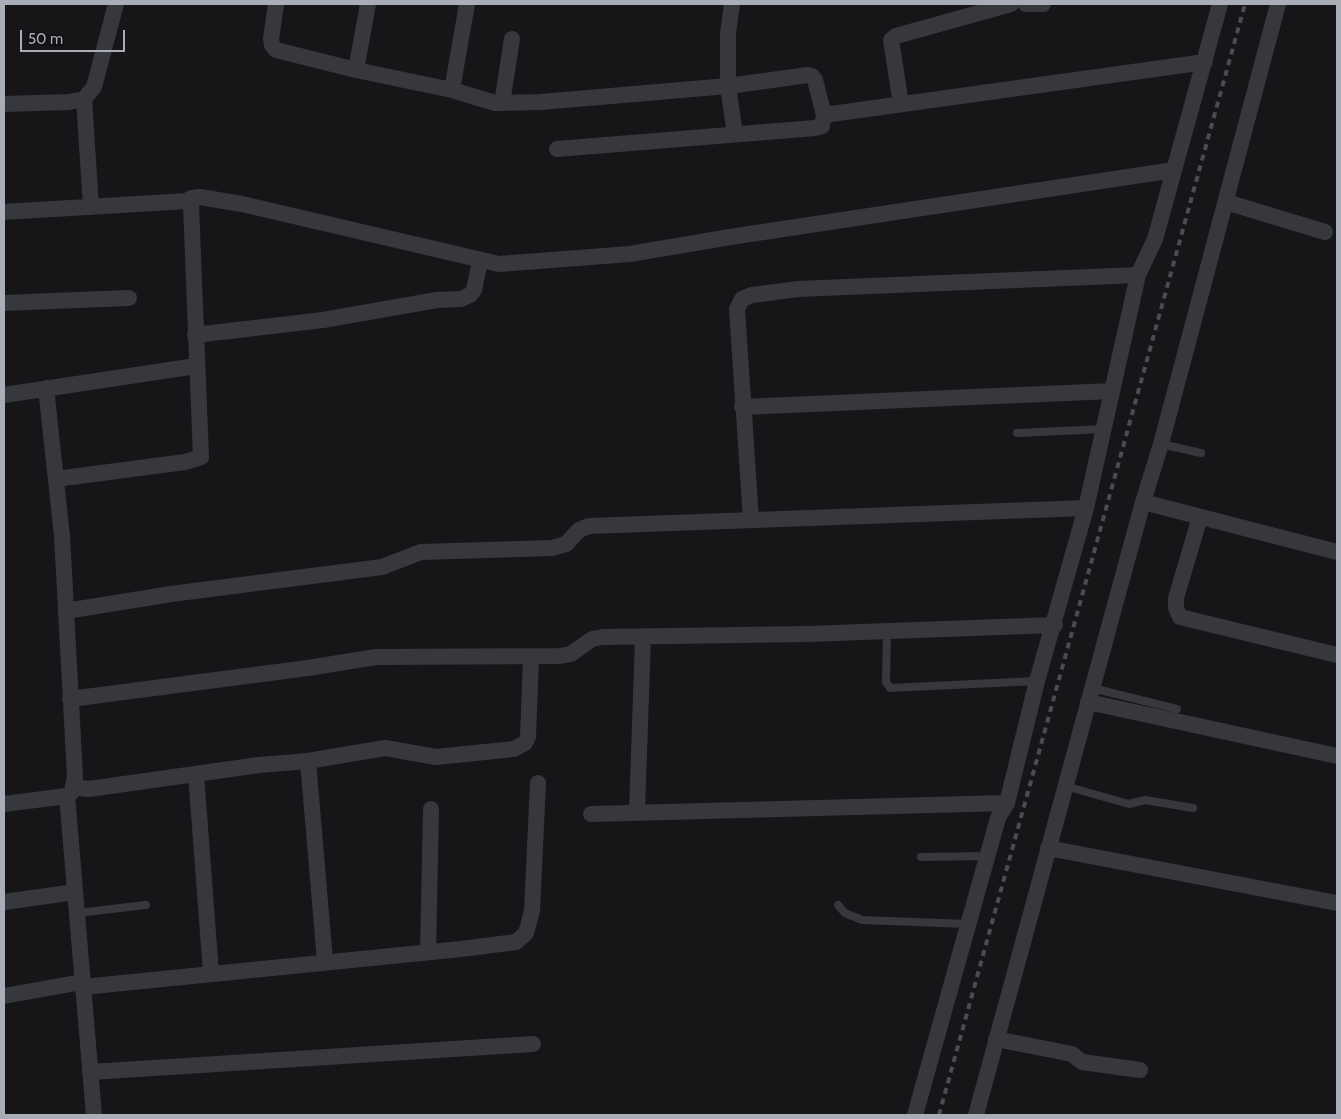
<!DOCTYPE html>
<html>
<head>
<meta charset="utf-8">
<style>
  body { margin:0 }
  #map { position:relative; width:1341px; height:1119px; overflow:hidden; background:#161618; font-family:Cabin,sans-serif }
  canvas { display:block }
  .frame { position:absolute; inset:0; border:5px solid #a8adb8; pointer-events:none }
  .scale { position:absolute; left:20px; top:30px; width:105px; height:22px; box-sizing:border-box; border:2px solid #a8adb8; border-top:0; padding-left:6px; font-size:15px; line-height:18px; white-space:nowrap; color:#a8adb8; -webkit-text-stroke:4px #111113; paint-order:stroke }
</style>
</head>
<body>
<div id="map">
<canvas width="1341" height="1119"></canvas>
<div class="frame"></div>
<div class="scale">50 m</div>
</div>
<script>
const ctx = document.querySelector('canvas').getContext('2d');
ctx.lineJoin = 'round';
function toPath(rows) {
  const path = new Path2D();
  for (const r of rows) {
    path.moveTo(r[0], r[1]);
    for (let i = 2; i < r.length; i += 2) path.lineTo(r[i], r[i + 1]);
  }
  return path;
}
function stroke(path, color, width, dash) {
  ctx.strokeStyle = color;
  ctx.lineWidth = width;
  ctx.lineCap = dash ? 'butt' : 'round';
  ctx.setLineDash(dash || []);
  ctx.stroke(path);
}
stroke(toPath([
  [1017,433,1104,429],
  [1161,444,1201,453],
  [887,631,886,682,890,688,1037,681],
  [1092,688,1177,709],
  [1065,786,1129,804,1145,800,1193,808],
  [921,857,988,856],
  [838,905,845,913,862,920,968,924],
  [77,913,146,905]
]), '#37383d', 8);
stroke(toPath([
  [276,4,271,39,272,45,276,50,356,70,452,90,495,103,541,102,728,86,808,75,812,76,815,80,824,115,822,126,815,128,557,149],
  [732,4,728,33,728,86,735,134],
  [1026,4,1043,4],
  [356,70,368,4],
  [452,90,467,4],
  [84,99,91,207],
  [502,103,512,39],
  [4,104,69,102,84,99,94,87,116,4],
  [901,104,891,40,896,36,1011,4],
  [824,115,1205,62],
  [188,201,191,198,200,197,242,204,499,264,630,254,730,237,1174,170],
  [1226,202,1325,232],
  [4,212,187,201,191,205,201,457,185,462,56,479],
  [4,303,129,298],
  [195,335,323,320,437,300,461,299,470,295,474,290,480,261],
  [4,395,196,366],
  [742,407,1112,391],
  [1143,502,1337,552],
  [1200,517,1176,598,1176,608,1180,617,1337,655],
  [751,520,737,309,742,299,752,295,798,289,1138,275],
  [66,611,171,594,382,567,421,552,552,548,566,544,579,530,589,526,1086,508],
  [70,699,308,668,376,657,560,656,571,654,592,639,603,637,807,634,1055,625],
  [1088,702,1337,756],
  [308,761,325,961],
  [196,774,211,973],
  [73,787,89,789,259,765,308,761,385,748,436,757,514,749,525,743,528,737,531,658],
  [67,796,94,1115],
  [4,804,67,796,72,792,75,776,62,536,46,388],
  [637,812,643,637],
  [591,814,1007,803],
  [1048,848,1337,903],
  [4,902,75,892],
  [428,952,431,809],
  [83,987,461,949,516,942,526,933,532,911,538,783],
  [4,996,82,982],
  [996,1039,1072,1054,1082,1062,1140,1070],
  [90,1072,533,1044],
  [915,1115,998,818,1007,803,1037,681,1086,508,1138,275,1155,239,1220,4],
  [976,1115,1143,502,1161,444,1278,4]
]), '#37383d', 16);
stroke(toPath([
  [939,1115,1245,4]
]), '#4a4c52', 4, [6, 5]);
</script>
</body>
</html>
